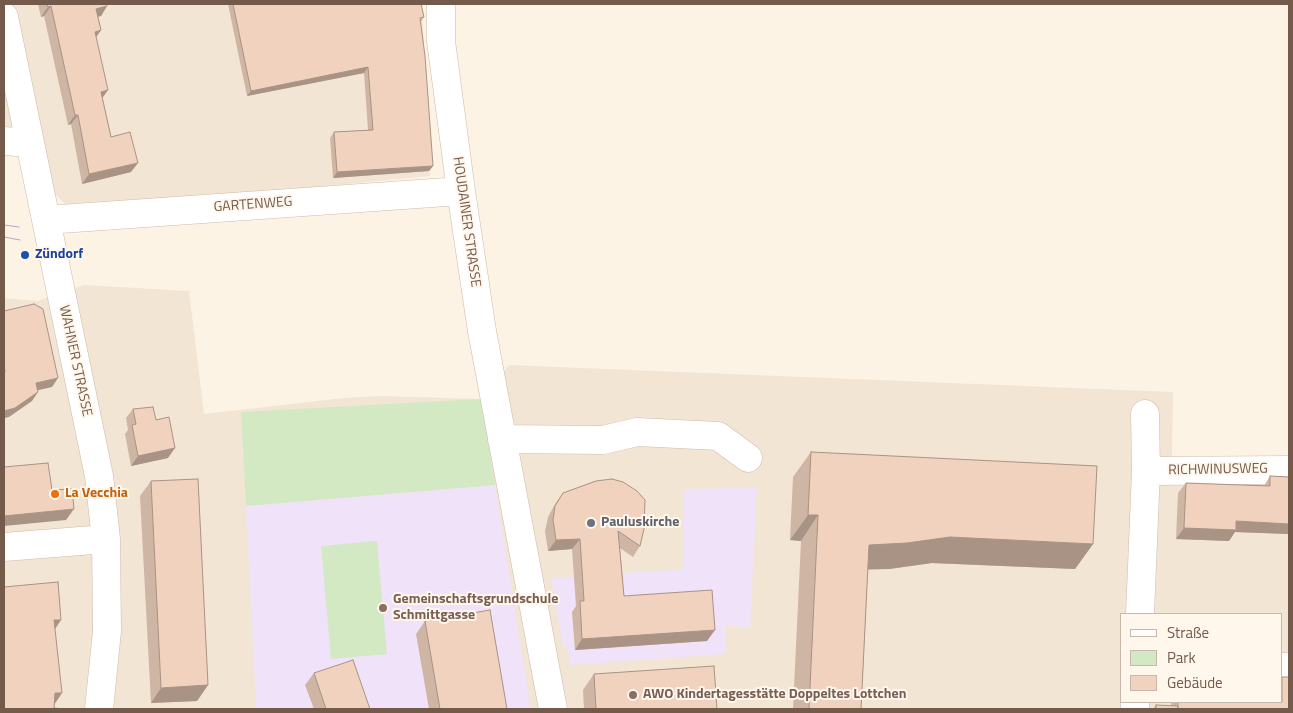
<!DOCTYPE html>
<html>
<head>
<meta charset="utf-8">
<style>
  body { margin:0 }
  #map { position:relative; width:1293px; height:713px; overflow:hidden; background:#fcf3e5; font-family:"Titillium Web",sans-serif }
  canvas { display:block }
  .frame { position:absolute; inset:0; border:5px solid #745a4b; pointer-events:none }
  .legend { position:absolute; left:1120px; top:613px; width:162px; height:90px; box-sizing:border-box; background:#fff7ec; border:1px solid #c7b8ac; margin:0; padding:6px 9px; list-style:none; font-size:15px; color:#745a4b }
  .legend li { display:flex; align-items:center; gap:10px; height:25px }
  .legend b { width:25px; border:1px solid #c7b8ac }
</style>
</head>
<body>
<div id="map">
<canvas width="1293" height="713"></canvas>
<div class="frame"></div>
<ul class="legend">
<li><b style="height:6px;background:#fff"></b>Straße</li>
<li><b style="height:14px;background:#d3e9c4"></b>Park</li>
<li><b style="height:14px;background:#f1d2be"></b>Gebäude</li>
</ul>
</div>
<script>
const ctx = document.querySelector('canvas').getContext('2d');
ctx.lineJoin = 'round';
function fillPath(path, color) {
  ctx.fillStyle = color;
  ctx.fill(path, 'evenodd');
}
function toPath(rows) {
  const path = new Path2D();
  for (const r of rows) {
    path.moveTo(r[0], r[1]);
    for (let i = 2; i < r.length; i += 2) path.lineTo(r[i], r[i + 1]);
  }
  return path;
}
function stroke(path, color, width, dash) {
  ctx.strokeStyle = color;
  ctx.lineWidth = width;
  ctx.lineCap = dash ? 'butt' : 'round';
  ctx.setLineDash(dash || []);
  ctx.stroke(path);
}
function write(font, color, halo, rows, align = 'center') {
  ctx.font = font + ' "Titillium Web",sans-serif';
  ctx.lineWidth = 4;
  ctx.setLineDash([]);
  ctx.textBaseline = 'middle';
  ctx.strokeStyle = halo;
  ctx.fillStyle = color;
  for (const [text, x, y, turn = 0] of rows) {
    ctx.save();
    ctx.translate(x, y);
    ctx.rotate((+turn || 0) * Math.PI / 180);
    ctx.textAlign = isNaN(turn) ? turn : align;
    if (halo) ctx.strokeText(text, 0, 0);
    ctx.fillText(text, 0, 0);
    ctx.restore();
  }
}
fillPath(toPath([
  [4,4,422,4,430,176,190,199,68,207,4,144],
  [84,285,189,291,204,414,344,398,382,396,481,399,509,365,1173,392,1172,458,1289,457,1289,709,4,709,4,298,38,301],
  [1122,614,1282,614,1282,702,1122,702]
]), '#f3e5d4');
fillPath(toPath([
  [495,485,531,709,256,709,246,506],
  [757,487,750,627,726,626,725,654,570,665,567,646,563,647,551,578,684,569,683,489]
]), '#f0e2f8');
fillPath(toPath([
  [481,399,495,485,246,506,241,412],
  [377,541,387,654,331,659,321,546]
]), '#d3e9c4');
const minor = toPath([
  [441,4,441,41,461,191,482,331,553,709],
  [4,17,99,476,106,539,107,631,99,709],
  [4,141,30,143],
  [46,220,461,191],
  [502,439,603,440,637,432,718,436,748,458],
  [1146,471,1289,470],
  [4,547,106,539],
  [1140,614,1146,471,1145,414],
  [1282,667,1289,667],
  [1135,709,1135,702]
]);
stroke(minor, '#cdbbac', 29);
stroke(minor, '#fff', 28);
stroke(toPath([
  [4,225,19,227],
  [4,237,20,240]
]), '#b6a4c5', 1);
fillPath(toPath([
  [38,4,107,4,107,6,101,16,98,17,101,30,96,37,102,98,111,137,131,172,82,184,71,124,68,125,44,16,41,17],
  [228,4,421,4,424,17,420,23,433,166,429,171,333,178,330,138,334,132,368,130,364,73,247,96],
  [133,409,156,420,168,458,131,466,125,434,128,430,126,418],
  [811,452,1093,544,1075,569,932,563,889,569,868,569,861,709,793,709,801,541,790,540,793,477],
  [1270,476,1289,477,1289,534,1235,532,1229,541,1176,539,1178,493,1186,483,1264,486],
  [151,481,208,685,197,701,151,703,140,496],
  [596,481,640,546,633,557,620,548,624,596,707,641,575,650,572,612,576,606,572,549,548,551,545,531,548,517,555,504,563,493],
  [425,621,507,709,429,709,416,634],
  [314,673,370,709,314,709,305,685],
  [594,674,717,709,584,709,583,690],
  [1171,702,1282,702,1289,709,1153,709,1156,705,1171,706]
]), '#cfb5a3');
fillPath(toPath([
  [51,6,44,16,41,17,48,7],
  [107,6,101,16,89,18,96,9],
  [101,30,94,40,95,32],
  [368,67,364,73,247,96,251,91],
  [108,90,101,100,101,92],
  [75,115,78,115,71,124,68,125],
  [138,163,131,172,82,184,89,174],
  [433,166,429,171,333,178,337,172],
  [58,378,52,387,30,392,36,383],
  [38,392,32,401,9,417,4,418,4,411],
  [175,448,168,458,131,466,138,456],
  [74,509,66,520,4,526,4,516],
  [808,515,818,515,801,541,790,540],
  [1236,521,1289,524,1289,534,1235,532,1229,541,1176,539,1184,528],
  [950,537,1093,544,1075,569,932,563,889,569,852,570,869,545],
  [580,539,572,549,548,551,556,540],
  [54,620,61,620,51,635],
  [715,630,707,641,575,650,582,639],
  [208,685,197,701,151,703,161,688],
  [55,693,62,693,52,708]
]), '#a99385');
const building = toPath([
  [47,4,107,4,107,6,96,9,101,30,95,32,108,90,101,92,111,137,130,132,138,163,89,174,78,115,75,115,51,6,48,7,47,4],
  [233,4,421,4,424,17,420,18,425,56,433,166,337,172,334,132,373,130,368,67,251,91,233,4],
  [34,304,43,309,58,378,36,383,38,392,15,408,4,411,4,373,5,372,4,365,4,311,34,304],
  [153,407,156,420,169,417,175,448,138,456,132,425,136,424,133,409,153,407],
  [811,452,1097,466,1093,544,950,537,907,543,869,545,861,709,809,709,818,515,808,515,811,452],
  [48,463,52,490,72,489,74,509,4,516,4,467,48,463],
  [1270,476,1289,477,1289,524,1236,521,1236,530,1184,528,1186,483,1270,486,1270,476],
  [198,479,208,685,161,688,151,481,198,479],
  [612,479,623,482,637,491,645,500,644,529,640,546,618,531,624,596,712,590,715,630,582,639,580,601,584,601,580,539,556,540,553,520,555,506,563,493,596,481,612,479],
  [58,582,61,620,54,620,62,693,55,693,54,708,64,709,4,709,4,587,58,582],
  [490,610,507,709,440,709,425,621,490,610],
  [353,660,370,709,326,709,314,673,353,660],
  [714,666,717,709,596,709,594,674,714,666],
  [1282,677,1289,677,1289,709,1178,709,1178,702,1282,702,1282,677],
  [1156,705,1178,706,1178,709,1156,709,1156,705]
]);
fillPath(building, '#f1d2be');
stroke(building, '#a99385', 1);
for (const [x, y, r, color] of [
  [25,255,5,"#1a4fb4"],
  [55,494,5,"#e8710a"],
  [591,523,5,"#6b7280"],
  [383,608,5,"#8d6e63"],
  [633,695,5,"#8d6e63"]
]) {
  const dot = new Path2D();
  dot.arc(x, y, r, 0, 2 * Math.PI);
  ctx.fillStyle = color;
  ctx.fill(dot);
  stroke(dot, '#fff7ec', 2);
}
write('14px', '#745a4b', '#fff7ec', [
  ["GARTENWEG",253,205,-4],
  ["HOUDAINER STRASSE",466,222,82],
  ["WAHNER STRASSE",75,361,78],
  ["RICHWINUSWEG",1218,470,-1]
]);
write('bold 14px', '#164399', '#fff7ec', [
  ["Zündorf",35,255]
], 'left');
write('bold 14px', '#c56008', '#fff7ec', [
  ["La Vecchia",65,494]
], 'left');
write('bold 14px', '#5b616d', '#fff7ec', [
  ["Pauluskirche",601,523]
], 'left');
write('bold 14px', '#785e54', '#fff7ec', [
  ["Gemeinschaftsgrundschule",393,600],
  ["Schmittgasse",393,616],
  ["AWO Kindertagesstätte Doppeltes Lottchen",643,695]
], 'left');
</script>
</body>
</html>
